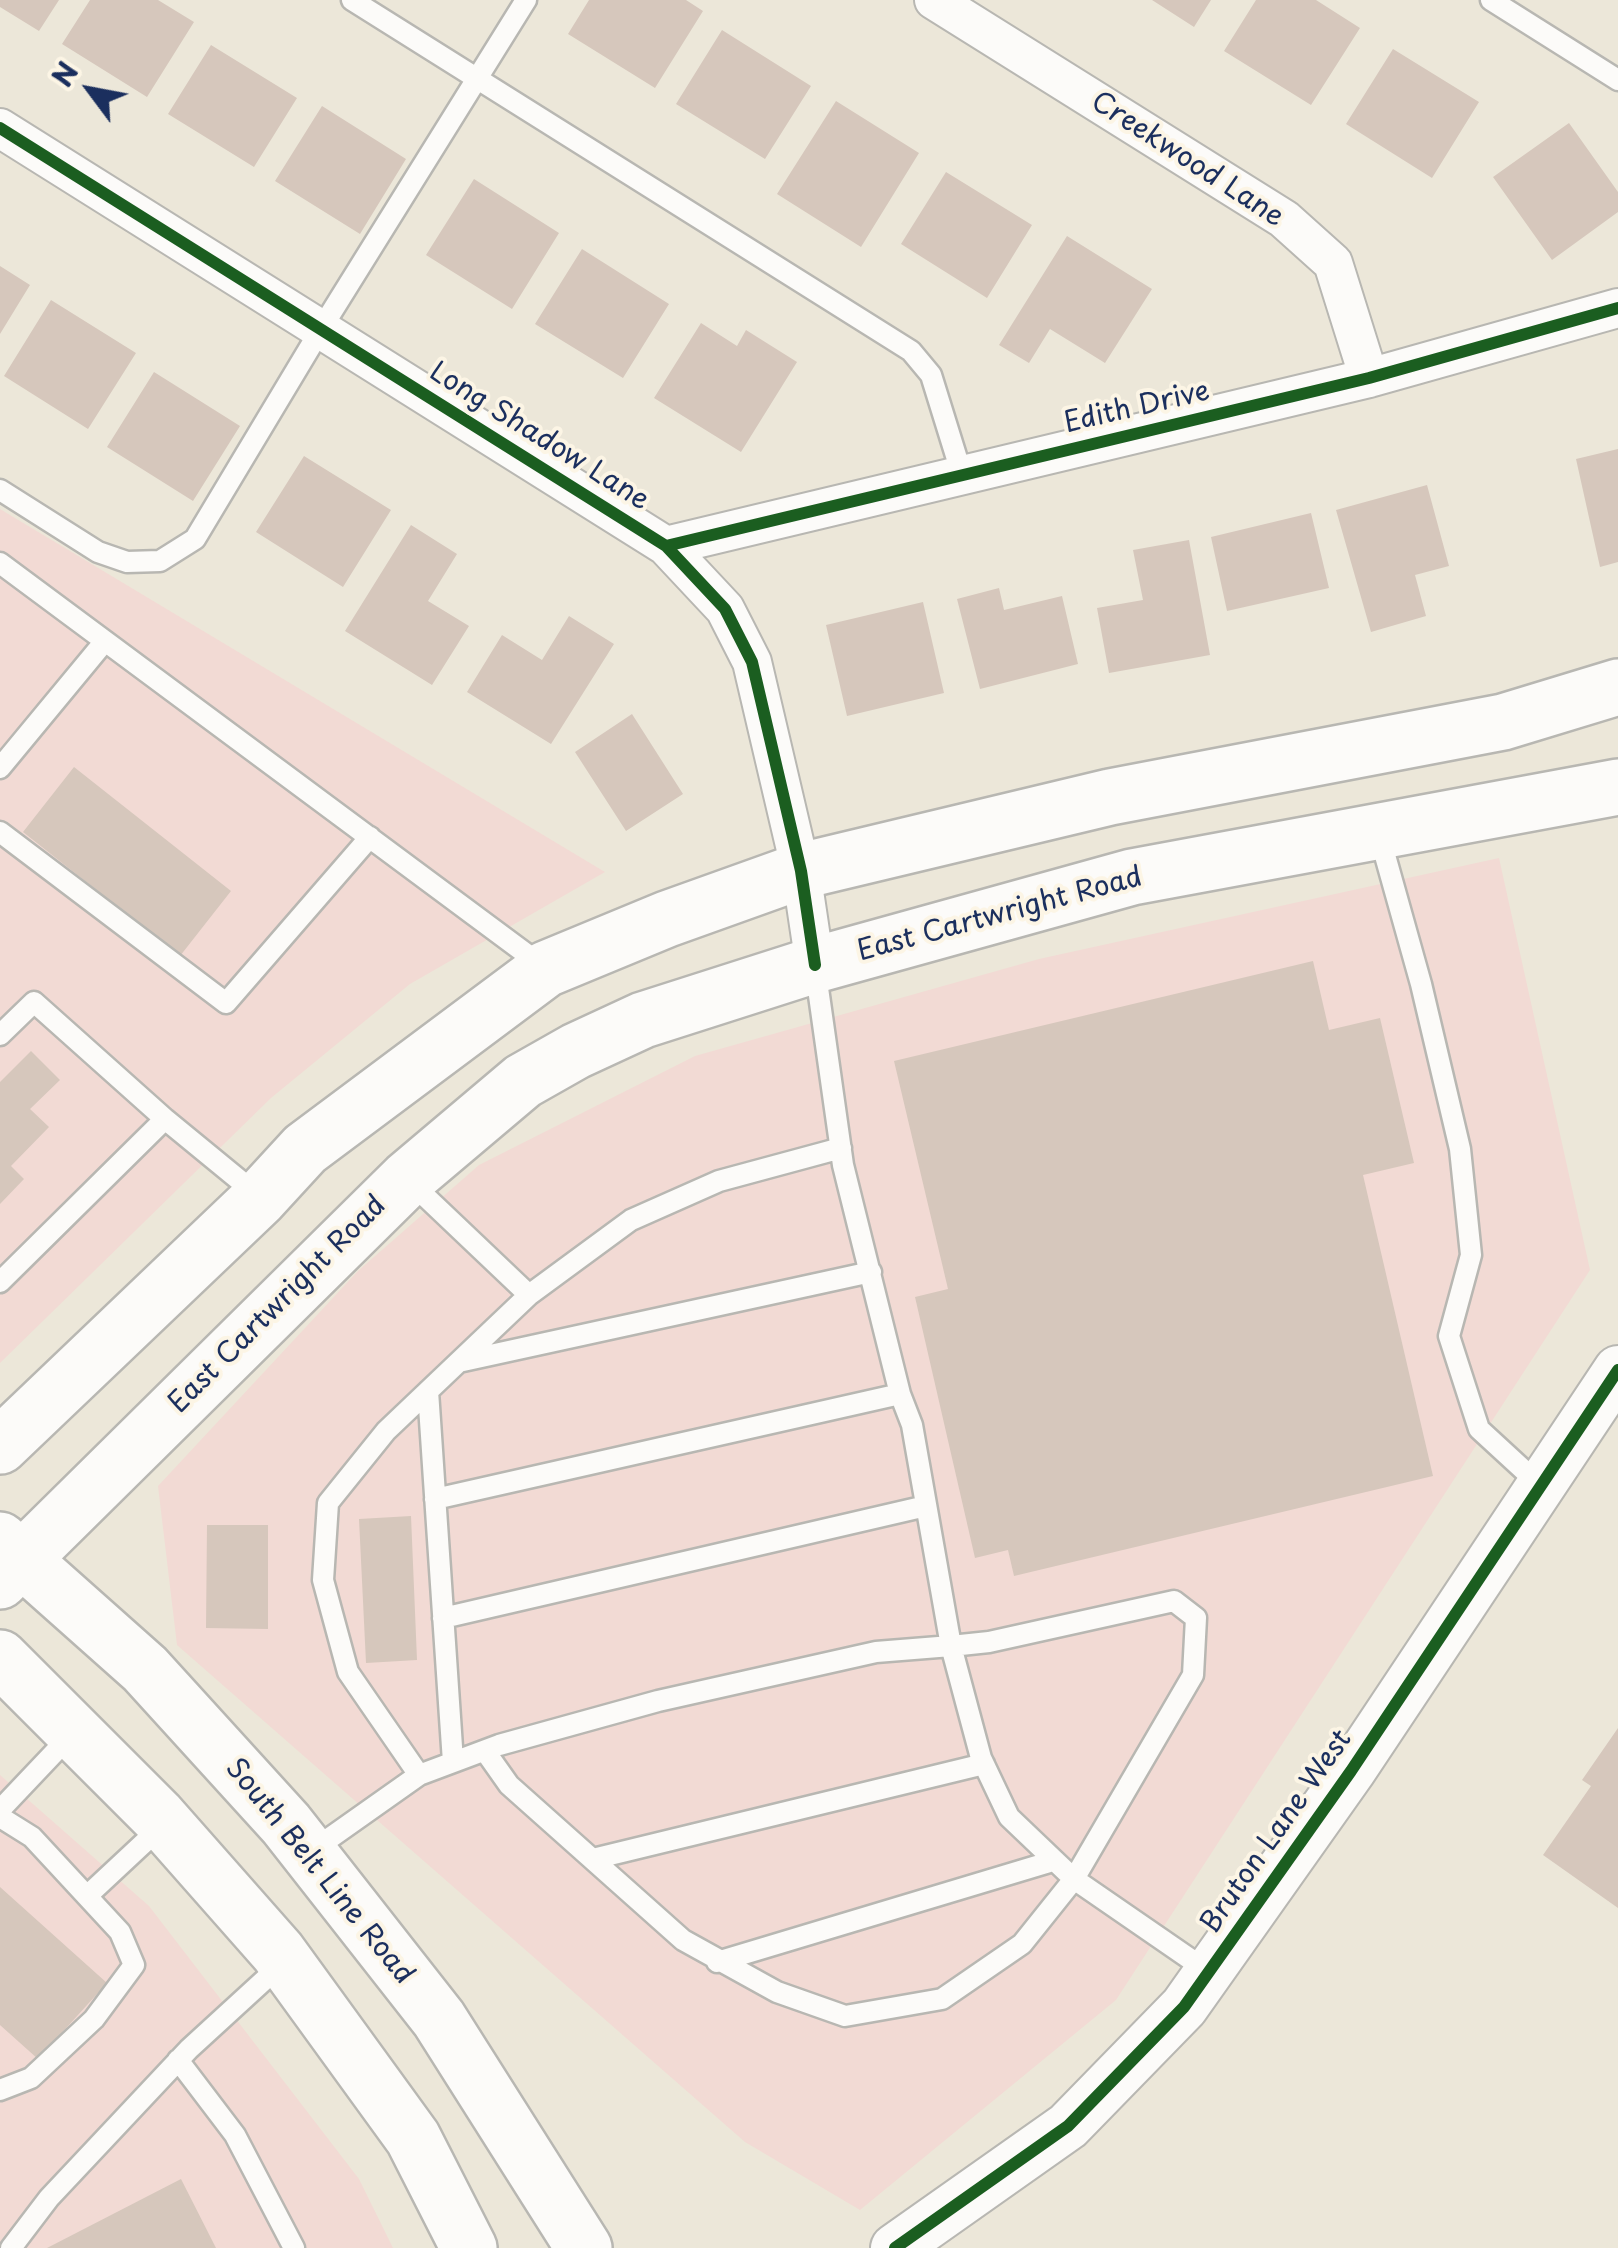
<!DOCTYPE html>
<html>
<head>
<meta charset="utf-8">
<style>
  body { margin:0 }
  #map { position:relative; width:1618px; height:2248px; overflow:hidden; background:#ece7d9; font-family:"Playpen Sans",sans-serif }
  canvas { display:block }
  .north { position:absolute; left:40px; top:40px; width:100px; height:100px; -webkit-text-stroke:8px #fcf5e5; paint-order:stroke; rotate:302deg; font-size:28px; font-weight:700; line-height:40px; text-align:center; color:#1b2f5e }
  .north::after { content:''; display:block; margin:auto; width:35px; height:45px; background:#1b2f5e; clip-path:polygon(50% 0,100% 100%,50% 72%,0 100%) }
</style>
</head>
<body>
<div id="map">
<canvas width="1618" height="2248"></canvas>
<div class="north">N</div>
</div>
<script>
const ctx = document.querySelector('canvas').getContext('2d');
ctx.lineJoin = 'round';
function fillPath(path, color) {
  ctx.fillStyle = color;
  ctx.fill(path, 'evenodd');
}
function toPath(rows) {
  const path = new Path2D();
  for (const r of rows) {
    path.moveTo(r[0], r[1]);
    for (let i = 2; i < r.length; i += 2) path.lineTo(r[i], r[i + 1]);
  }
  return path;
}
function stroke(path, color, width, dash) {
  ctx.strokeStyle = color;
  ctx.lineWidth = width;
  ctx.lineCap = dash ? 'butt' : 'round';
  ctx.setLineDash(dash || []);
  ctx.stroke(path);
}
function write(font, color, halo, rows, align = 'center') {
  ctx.font = font + ' "Playpen Sans",sans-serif';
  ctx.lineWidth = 8;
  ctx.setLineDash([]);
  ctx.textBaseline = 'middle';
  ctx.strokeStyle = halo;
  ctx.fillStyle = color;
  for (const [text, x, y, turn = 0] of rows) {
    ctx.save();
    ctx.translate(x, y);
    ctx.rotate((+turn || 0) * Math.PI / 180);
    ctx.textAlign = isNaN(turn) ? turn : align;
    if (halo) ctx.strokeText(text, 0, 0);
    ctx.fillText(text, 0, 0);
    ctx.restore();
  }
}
fillPath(toPath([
  [0,509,605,872,410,984,271,1098,0,1363],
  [1499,858,1590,1270,1116,2000,860,2210,745,2142,177,1645,158,1486,358,1271,479,1165,695,1056,1039,959],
  [0,1775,149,1906,359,2179,393,2248,0,2248]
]), '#f2dad4');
fillPath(toPath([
  [0,0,59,0,39,31,0,7],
  [90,0,158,0,194,22,147,97,62,44],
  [589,0,686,0,703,11,655,88,568,34],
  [1152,0,1211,0,1194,27],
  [1256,0,1316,0,1360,28,1311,105,1224,51],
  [722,30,811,86,765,159,676,104],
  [211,45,297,98,254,167,168,114],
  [1393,49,1479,102,1432,178,1346,124],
  [836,101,919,153,861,247,777,194],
  [322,106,406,159,360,234,275,181],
  [1569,123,1618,192,1618,212,1552,260,1493,177],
  [946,172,1032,225,987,298,901,244],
  [474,179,559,233,512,309,426,255],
  [1067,236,1152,289,1105,363,1050,329,1029,363,999,345],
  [582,249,669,304,623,378,535,324],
  [0,266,30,285,0,334],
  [51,300,136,353,88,429,4,376],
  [701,323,737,346,746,330,797,362,741,452,654,398],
  [154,372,240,426,193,501,107,447],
  [1618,449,1618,562,1600,567,1576,459],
  [304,456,391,510,343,587,256,532],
  [1427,485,1449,566,1415,575,1426,616,1371,632,1336,510],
  [1311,513,1329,588,1227,611,1211,537],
  [411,525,457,554,428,601,469,626,432,685,345,631],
  [1189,540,1210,655,1109,673,1097,608,1143,600,1133,550],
  [999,588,1004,610,1062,596,1078,664,980,689,957,599],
  [923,602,944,693,847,716,826,625],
  [569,616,614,644,551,744,467,692,502,635,542,660],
  [632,714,683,794,626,831,575,752],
  [74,767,231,891,180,956,23,832],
  [1313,961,1329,1030,1380,1018,1414,1163,1363,1175,1433,1476,1014,1576,1008,1550,975,1558,915,1297,948,1289,894,1061],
  [31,1051,60,1080,30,1109,49,1127,11,1166,24,1179,0,1204,0,1082],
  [411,1516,417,1660,366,1663,359,1519],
  [207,1525,268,1525,268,1629,206,1628],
  [1618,1728,1618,1908,1543,1855,1591,1786,1582,1780],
  [0,1887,107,1983,38,2059,0,2025],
  [181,2179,216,2248,47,2248]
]), '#d6c7bc');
const service = toPath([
  [352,0,911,351,931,375,962,475],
  [1491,0,1618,80],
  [0,490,98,552,127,562,160,561,195,539,321,329,526,0],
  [0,563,544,967],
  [0,768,105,641],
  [0,832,226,1003,370,837],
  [1379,834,1421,984,1460,1149,1471,1255,1449,1336,1479,1429,1541,1486],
  [0,1035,34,1002,165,1119,0,1282],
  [165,1119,260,1197],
  [408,1180,529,1295],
  [463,1361,871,1272],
  [428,1391,453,1762],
  [435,1499,900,1394],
  [443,1618,926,1506],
  [485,1751,509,1785,683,1940,777,1992,845,2016,942,1999,1022,1944,1074,1879,1209,1972],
  [419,1775,348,1672,323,1580,328,1503,386,1431,529,1295,631,1220,719,1181,841,1148],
  [0,1810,71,1735],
  [0,1817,32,1837,120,1932,134,1965,94,2019,31,2078,0,2090],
  [310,1852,419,1775,499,1745,658,1701,876,1652,951,1646,989,1642,1174,1601,1196,1618,1193,1675,1074,1879,1009,1817,981,1758,951,1646,912,1425,900,1394,843,1165,815,967],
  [593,1859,984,1764],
  [87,1896,162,1826],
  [717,1962,1053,1861],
  [178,2060,235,2135,294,2248],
  [11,2248,49,2198,189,2049,284,1962]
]);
const minor = toPath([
  [934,0,1284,219,1333,263,1369,378],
  [0,128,666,546,725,609,752,662,801,871,815,965],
  [666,546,1369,378,1618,308]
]);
const tertiary = toPath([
  [895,2248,1068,2126,1184,2007,1351,1771,1618,1370]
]);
const secondary = toPath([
  [0,1446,260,1198,305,1149,546,969,667,919,801,871,1110,797,1503,722,1618,687],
  [0,1581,407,1179,523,1081,576,1051,643,1020,815,965,1132,877,1618,787]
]);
const primary = toPath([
  [0,1540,145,1669,286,1824,439,2019,584,2248],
  [0,1658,158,1816,278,1952,413,2138,469,2248]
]);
stroke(service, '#b8b7b2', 25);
stroke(minor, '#b8b7b2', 42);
stroke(tertiary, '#b8b7b2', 52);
stroke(secondary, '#b8b7b2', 60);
stroke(primary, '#b8b7b2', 60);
stroke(service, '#fcfbf9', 20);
stroke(minor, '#fcfbf9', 38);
stroke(tertiary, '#fcfbf9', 48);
stroke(secondary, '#fcfbf9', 55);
stroke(primary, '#fcfbf9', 55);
stroke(toPath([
  [0,128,666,546,725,609,752,662,801,871,815,965],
  [666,546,1369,378,1618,308],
  [895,2248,1068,2126,1184,2007,1351,1771,1618,1370]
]), '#1b5e20', 12);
write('28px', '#1b2f5e', '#fcf5e5', [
  ["Creekwood Lane",1187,160,33],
  ["Edith Drive",1137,408,-13],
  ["Long Shadow Lane",539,437,32],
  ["East Cartwright Road",1000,915,-15],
  ["East Cartwright Road",278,1305,-45],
  ["Bruton Lane West",1277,1832,-55],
  ["South Belt Line Road",319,1872,51]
]);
</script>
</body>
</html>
